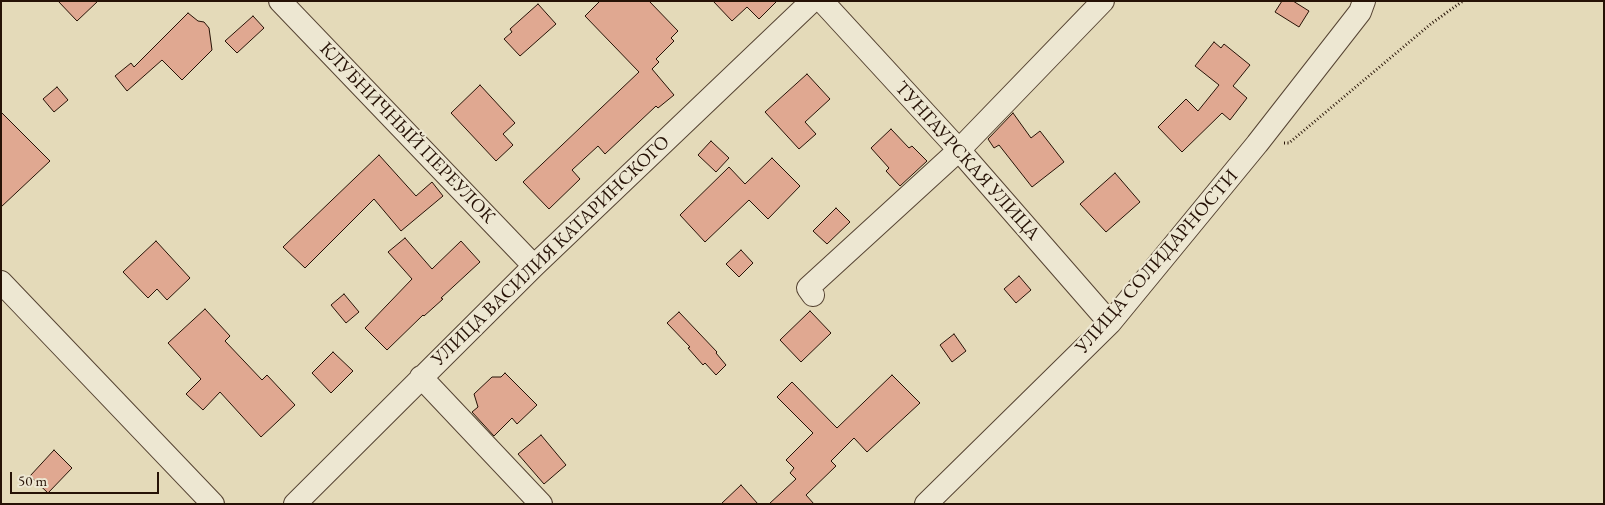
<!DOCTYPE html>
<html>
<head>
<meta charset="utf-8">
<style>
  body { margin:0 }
  #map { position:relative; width:1605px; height:505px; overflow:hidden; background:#e4dab9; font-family:"EB Garamond",serif }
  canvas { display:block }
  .frame { position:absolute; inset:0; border:2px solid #261206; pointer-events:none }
  .scale { position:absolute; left:10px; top:472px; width:149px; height:22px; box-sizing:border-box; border:2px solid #261206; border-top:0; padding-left:6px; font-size:15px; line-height:18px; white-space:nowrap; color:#261206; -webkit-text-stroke:4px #ede7d2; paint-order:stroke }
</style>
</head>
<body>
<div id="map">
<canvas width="1605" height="505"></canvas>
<div class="frame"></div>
<div class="scale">50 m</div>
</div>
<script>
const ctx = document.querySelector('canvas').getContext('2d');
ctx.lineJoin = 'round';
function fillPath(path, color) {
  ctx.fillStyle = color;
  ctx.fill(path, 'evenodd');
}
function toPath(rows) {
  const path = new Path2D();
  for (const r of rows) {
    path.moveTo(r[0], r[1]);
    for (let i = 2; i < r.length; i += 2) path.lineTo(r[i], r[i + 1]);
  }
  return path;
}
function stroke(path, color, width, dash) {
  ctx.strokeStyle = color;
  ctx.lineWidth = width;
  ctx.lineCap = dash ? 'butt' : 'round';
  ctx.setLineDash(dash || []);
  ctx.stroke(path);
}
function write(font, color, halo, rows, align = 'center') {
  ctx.font = font + ' "EB Garamond",serif';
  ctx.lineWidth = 4.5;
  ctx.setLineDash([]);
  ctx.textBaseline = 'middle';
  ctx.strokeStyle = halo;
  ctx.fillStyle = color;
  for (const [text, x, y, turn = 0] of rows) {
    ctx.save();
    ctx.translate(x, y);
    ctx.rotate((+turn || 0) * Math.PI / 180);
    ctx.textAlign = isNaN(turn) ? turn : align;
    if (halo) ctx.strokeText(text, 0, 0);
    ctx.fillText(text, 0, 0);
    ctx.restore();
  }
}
const building = toPath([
  [58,1,98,1,77,21,58,1],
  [600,1,649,1,678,31,671,38,674,41,656,59,659,62,652,69,674,95,658,108,656,106,605,154,598,146,572,170,580,179,549,209,523,182,639,72,585,16,600,1],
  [713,1,777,1,759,19,747,7,732,21,713,1],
  [1282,1,1293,1,1309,11,1299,27,1275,12,1282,1],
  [538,4,556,24,520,56,504,39,512,32,510,29,538,4],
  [188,13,198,21,204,22,209,28,212,50,182,80,162,60,127,91,115,76,131,63,134,67,188,13],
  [253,16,264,28,237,53,225,41,253,16],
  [1214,42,1221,48,1224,44,1250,65,1233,86,1247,98,1230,120,1222,113,1182,152,1158,127,1186,99,1198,111,1219,85,1195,66,1214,42],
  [807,74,830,99,805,122,816,134,799,149,765,112,807,74],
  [480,85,515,123,503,134,513,145,496,161,451,113,480,85],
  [57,87,68,100,54,112,43,99,57,87],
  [1,112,50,161,1,207,1,112],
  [1013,113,1031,138,1040,131,1064,162,1032,187,999,145,994,148,988,139,1013,113],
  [891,129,909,148,912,146,927,161,900,186,886,171,889,168,871,148,891,129],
  [711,141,729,158,716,172,698,155,711,141],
  [379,155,416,196,432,182,443,196,401,231,374,199,305,268,283,247,379,155],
  [772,158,800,186,768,219,749,200,705,242,680,215,729,167,745,184,772,158],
  [1115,173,1140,202,1106,232,1080,204,1115,173],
  [836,208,850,222,827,244,813,231,836,208],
  [405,238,432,269,461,241,480,262,441,298,443,299,424,316,423,315,387,350,365,328,412,279,388,252,405,238],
  [156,241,190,278,167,300,157,289,148,298,123,272,156,241],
  [741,250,753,263,739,277,726,264,741,250],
  [1019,276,1031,290,1016,303,1004,289,1019,276],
  [344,294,359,312,346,323,331,305,344,294],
  [205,309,230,336,225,341,262,380,267,375,295,405,261,437,220,392,203,410,186,394,201,379,168,343,205,309],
  [810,311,831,333,801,362,780,340,810,311],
  [679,312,717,352,716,353,726,365,716,375,705,363,703,365,688,348,690,347,667,323,679,312],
  [954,334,966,351,952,362,940,345,954,334],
  [333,352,353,371,331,393,312,373,333,352],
  [505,373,537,405,517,424,512,418,494,436,472,412,478,407,474,394,492,377,501,377,505,373],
  [892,375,920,403,867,452,854,438,831,461,836,466,806,495,814,504,769,504,796,479,790,473,794,468,786,460,813,433,777,397,792,382,837,428,892,375],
  [541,435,566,465,544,484,518,454,541,435],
  [54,450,72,468,48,493,30,476,54,450],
  [741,485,758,504,721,504,741,485]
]);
fillPath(building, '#e0a891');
stroke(building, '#261206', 1);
const minor = toPath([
  [280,1,534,266],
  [822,1,959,150,1110,323],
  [1,282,213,504],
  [813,295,808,288,959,150,1103,1],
  [421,377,541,504],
  [295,504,534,266,812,1],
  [926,504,1110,323,1257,144,1360,12,1364,1]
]);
stroke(minor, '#564433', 24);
stroke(toPath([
  [1284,143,1289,143,1432,23,1463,1]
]), '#261206', 3, [1, 2.5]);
stroke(minor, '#ede7d2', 22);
write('19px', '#261206', '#ede7d2', [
  ["КЛУБНИЧНЫЙ ПЕРЕУЛОК",407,133,46],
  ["ТУНГАУРСКАЯ УЛИЦА",967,161,48],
  ["УЛИЦА ВАСИЛИЯ КАТАРИНСКОГО",551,251,-44],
  ["УЛИЦА СОЛИДАРНОСТИ",1157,262,-49]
]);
</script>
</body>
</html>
